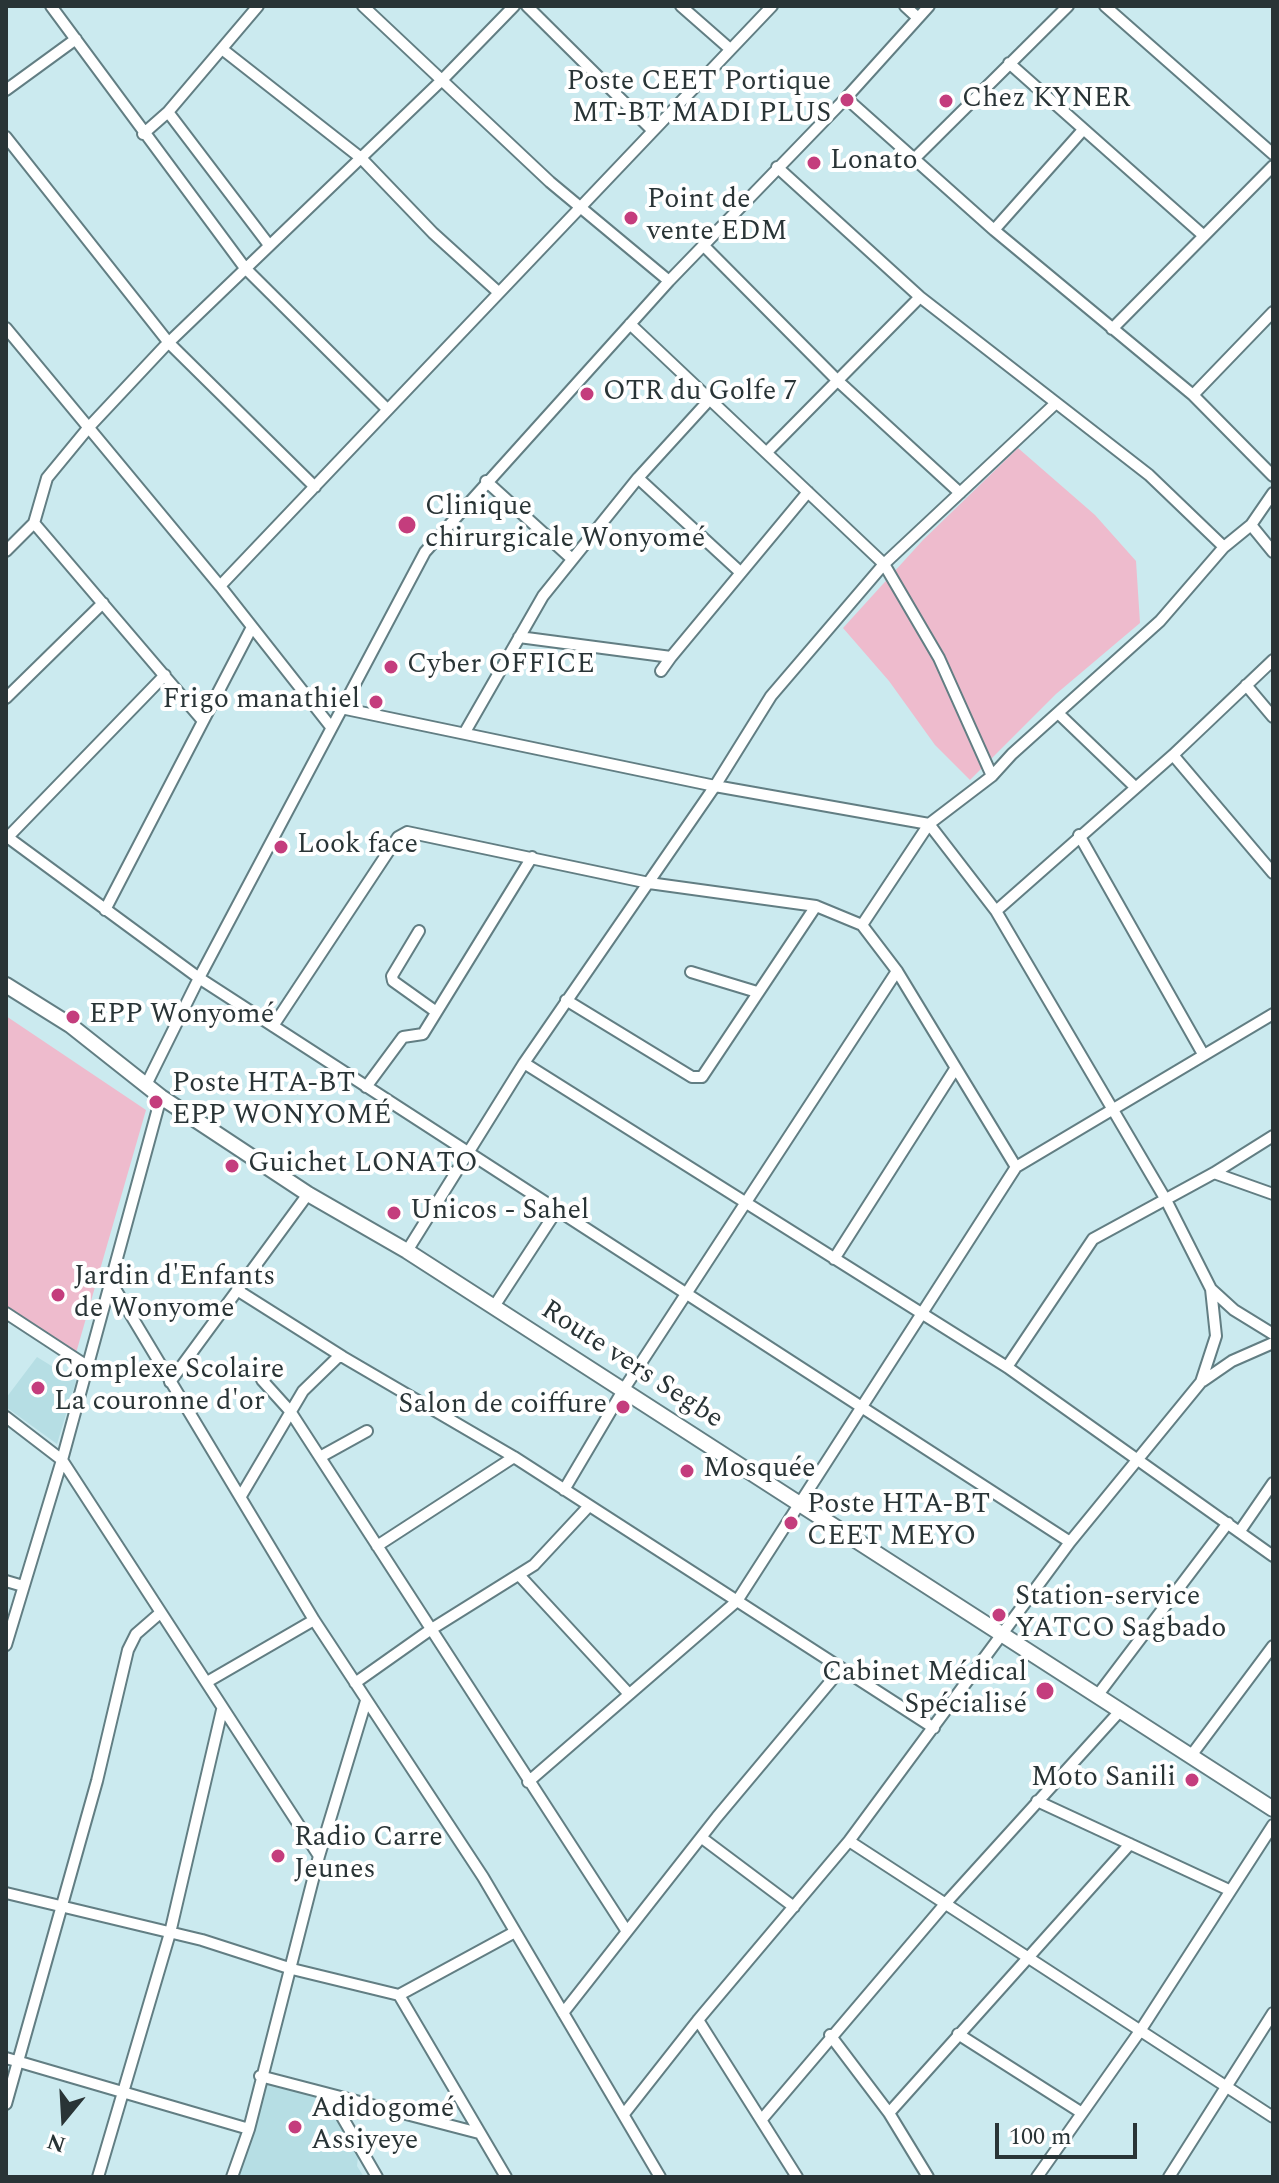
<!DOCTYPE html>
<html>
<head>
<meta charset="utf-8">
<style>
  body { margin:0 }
  #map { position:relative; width:1279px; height:2183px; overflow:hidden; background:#cbeaef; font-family:Spectral,serif }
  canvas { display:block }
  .frame { position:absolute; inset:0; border:8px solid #293436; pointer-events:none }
  .north { position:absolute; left:24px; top:2079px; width:80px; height:80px; -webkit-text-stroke:6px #fff; paint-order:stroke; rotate:198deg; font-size:22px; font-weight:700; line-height:32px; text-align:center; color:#293436 }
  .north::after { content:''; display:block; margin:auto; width:28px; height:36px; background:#293436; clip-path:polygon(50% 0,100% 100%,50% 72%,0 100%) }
  .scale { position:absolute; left:995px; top:2123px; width:142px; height:36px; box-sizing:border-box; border:4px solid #293436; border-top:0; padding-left:10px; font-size:24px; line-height:28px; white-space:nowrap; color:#293436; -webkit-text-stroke:6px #fff; paint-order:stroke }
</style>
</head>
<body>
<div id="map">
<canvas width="1279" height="2183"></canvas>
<div class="frame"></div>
<div class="north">N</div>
<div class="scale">100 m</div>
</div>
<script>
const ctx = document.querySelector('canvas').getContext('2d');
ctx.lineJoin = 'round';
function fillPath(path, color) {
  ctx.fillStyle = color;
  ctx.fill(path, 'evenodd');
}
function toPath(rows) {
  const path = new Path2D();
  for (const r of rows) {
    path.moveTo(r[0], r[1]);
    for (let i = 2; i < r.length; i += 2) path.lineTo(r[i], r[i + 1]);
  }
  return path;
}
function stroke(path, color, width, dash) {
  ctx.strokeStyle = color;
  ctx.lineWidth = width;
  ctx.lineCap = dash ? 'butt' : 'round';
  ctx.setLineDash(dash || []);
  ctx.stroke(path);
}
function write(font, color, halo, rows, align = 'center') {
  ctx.font = font + ' Spectral,serif';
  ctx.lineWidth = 8;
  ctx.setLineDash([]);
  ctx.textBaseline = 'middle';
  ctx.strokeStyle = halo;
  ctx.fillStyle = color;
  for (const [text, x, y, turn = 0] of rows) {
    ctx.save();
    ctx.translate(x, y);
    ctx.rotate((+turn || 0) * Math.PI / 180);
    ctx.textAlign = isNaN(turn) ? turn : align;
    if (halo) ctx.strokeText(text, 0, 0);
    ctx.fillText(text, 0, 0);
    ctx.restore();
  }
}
fillPath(toPath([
  [37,1357,76,1381,57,1444,6,1407,6,1398],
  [260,2079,328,2097,358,2157,357,2166,364,2177,235,2177]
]), '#b6dee4');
fillPath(toPath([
  [1018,448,1095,515,1136,561,1140,623,1056,694,970,780,935,745,889,681,843,628,923,540],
  [6,1016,146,1110,76,1353,6,1307]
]), '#eebbcd');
const minor = toPath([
  [51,6,245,268,387,409],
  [363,6,550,182,669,281],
  [527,6,653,131],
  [681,6,730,49],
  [905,6,918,18],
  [1105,6,1273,154],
  [222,49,361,158,433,233,497,291],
  [1009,63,1204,236],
  [6,90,76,39],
  [846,98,994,230,1193,395,1273,476],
  [168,112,269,245],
  [143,134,168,112,258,6],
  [6,137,169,343,315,487],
  [913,160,1068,6],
  [777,167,920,297,1149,475,1224,547],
  [994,230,1082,131],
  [703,245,838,381,960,493],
  [630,324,884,564,939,658,992,776],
  [6,328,220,586,331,727],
  [1112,329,1273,166],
  [1193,395,1273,312],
  [767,452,920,297],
  [638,478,739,571],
  [486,481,572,559],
  [34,523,203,721],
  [1251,525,1273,552],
  [6,551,34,523,47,478,89,427,165,346,443,79,514,6],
  [220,586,772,6],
  [519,637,671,657,808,492],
  [661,671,671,657],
  [1246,685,1273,717],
  [6,698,103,603],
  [341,708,715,786,929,824,996,911,1166,1200,1211,1289,1234,1310,1273,1334],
  [1059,714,1134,786],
  [465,732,543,596,638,478,711,398],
  [1173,755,1273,873],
  [1079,835,1203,1054],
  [6,836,199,978,1070,1542],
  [7,838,165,675],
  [105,910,252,627],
  [996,911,1173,755,1273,660],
  [862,925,929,824,992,776,1012,754,1160,621,1224,547,1251,525,1273,493],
  [419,931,392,976,393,981,435,1011],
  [691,972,757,992],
  [566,1000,692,1077,702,1077,816,906],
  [273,1026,398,837,407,832,649,883,816,906,862,925,897,971,1016,1167],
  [524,1063,1007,1367,1273,1556],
  [146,1085,199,978,425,552,669,281,846,98,929,6],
  [366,1087,403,1037,423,1034,532,857],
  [1214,1173,1273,1194],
  [407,1251,524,1063,715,786,771,696,884,564,1056,403],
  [834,1259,955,1069],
  [111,1282,314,1620,483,1877,660,2177],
  [237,1290,343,1357,514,1457,934,1728],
  [493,1308,557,1210],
  [6,1313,87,1366],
  [1007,1367,1093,1239,1214,1173,1273,1136],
  [262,1380,290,1411,626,1930],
  [1203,1381,1232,1361,1273,1343],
  [170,1382,308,1194],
  [6,1417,62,1460,319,1856],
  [320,1457,367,1431],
  [564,1490,622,1392,897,971],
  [241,1496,303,1391,338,1357,343,1357],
  [1240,1531,1273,1483],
  [377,1546,514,1457],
  [519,1575,629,1694],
  [6,1581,23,1586],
  [6,1645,62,1460,161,1097],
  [207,1682,314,1620],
  [355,1683,430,1630,534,1565,588,1507],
  [1097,1696,1228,1523],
  [1190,1757,1273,1646],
  [528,1782,737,1601,1016,1167,1273,1014],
  [1037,1801,1229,1890],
  [702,1838,794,1907],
  [849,1841,1273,2117],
  [6,1893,202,1940,292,1969,399,1995,513,1933],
  [399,1995,506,2177],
  [563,2013,717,1817,841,1669],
  [698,2020,797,2177],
  [958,2034,1082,2113],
  [830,2035,889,2113,928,2177],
  [6,2058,249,2129],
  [260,2076,479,2133],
  [330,2096,377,2177],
  [6,2104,97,1781,128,1650,136,1634,159,1614],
  [889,2113,1130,1844],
  [624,2114,698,2020,849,1841,1070,1542,1201,1382,1216,1336,1211,1289],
  [763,2118,945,1904,1120,1711],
  [98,2177,170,1933,222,1710],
  [232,2177,249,2129,319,1856,366,1701],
  [1037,2177,1140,2031,1273,1825],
  [1169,2177,1273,2013]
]);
const major = toPath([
  [6,985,70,1025,161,1097,308,1194,407,1251,1273,1809]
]);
stroke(minor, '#627e83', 14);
stroke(major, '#627e83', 18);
stroke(minor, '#fff', 10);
stroke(major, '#fff', 14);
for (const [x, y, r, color] of [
  [847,100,8,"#c43d7d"],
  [946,101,8,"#c43d7d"],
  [814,163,8,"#c43d7d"],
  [631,218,8,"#c43d7d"],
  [587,394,8,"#c43d7d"],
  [407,525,10,"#c43d7d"],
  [391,667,8,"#c43d7d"],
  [376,702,8,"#c43d7d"],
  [281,847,8,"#c43d7d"],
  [73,1017,8,"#c43d7d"],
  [156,1102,8,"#c43d7d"],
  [232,1166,8,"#c43d7d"],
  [394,1213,8,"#c43d7d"],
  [58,1295,8,"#c43d7d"],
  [38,1388,8,"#c43d7d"],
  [623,1407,8,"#c43d7d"],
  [687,1471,8,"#c43d7d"],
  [791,1523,8,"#c43d7d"],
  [999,1615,8,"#c43d7d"],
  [1045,1691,10,"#c43d7d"],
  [1192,1780,8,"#c43d7d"],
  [278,1856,8,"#c43d7d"],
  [295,2127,8,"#c43d7d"]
]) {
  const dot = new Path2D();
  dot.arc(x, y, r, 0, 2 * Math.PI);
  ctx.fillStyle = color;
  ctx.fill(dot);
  stroke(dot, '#fff', 3);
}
write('28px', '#293436', '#fff', [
  ["Poste CEET Portique",831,84,"right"],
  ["MT-BT MADI PLUS",831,116,"right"],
  ["Chez KYNER",962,101],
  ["Lonato",830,163],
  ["Point de",647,202],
  ["vente EDM",647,234],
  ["OTR du Golfe 7",603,394],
  ["Clinique",425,509],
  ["chirurgicale Wonyomé",425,541],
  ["Cyber OFFICE",407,667],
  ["Frigo manathiel",360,702,"right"],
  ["Look face",297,847],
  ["EPP Wonyomé",89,1017],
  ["Poste HTA-BT",172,1086],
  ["EPP WONYOMÉ",172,1118],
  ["Guichet LONATO",248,1166],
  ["Unicos - Sahel",410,1213],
  ["Jardin d'Enfants",74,1279],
  ["de Wonyome",74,1311],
  ["Complexe Scolaire",54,1372],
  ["La couronne d'or",54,1404],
  ["Salon de coiffure",607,1407,"right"],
  ["Mosquée",703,1471],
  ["Poste HTA-BT",807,1507],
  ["CEET MEYO",807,1539],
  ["Station-service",1015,1599],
  ["YATCO Sagbado",1015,1631],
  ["Cabinet Médical",1027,1675,"right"],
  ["Spécialisé",1027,1707,"right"],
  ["Moto Sanili",1176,1780,"right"],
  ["Radio Carre",294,1840],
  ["Jeunes",294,1872],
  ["Adidogomé",311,2111],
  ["Assiyeye",311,2143]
], 'left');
write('28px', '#293436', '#fff', [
  ["Route vers Segbe",631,1366,33]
]);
</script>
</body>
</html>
